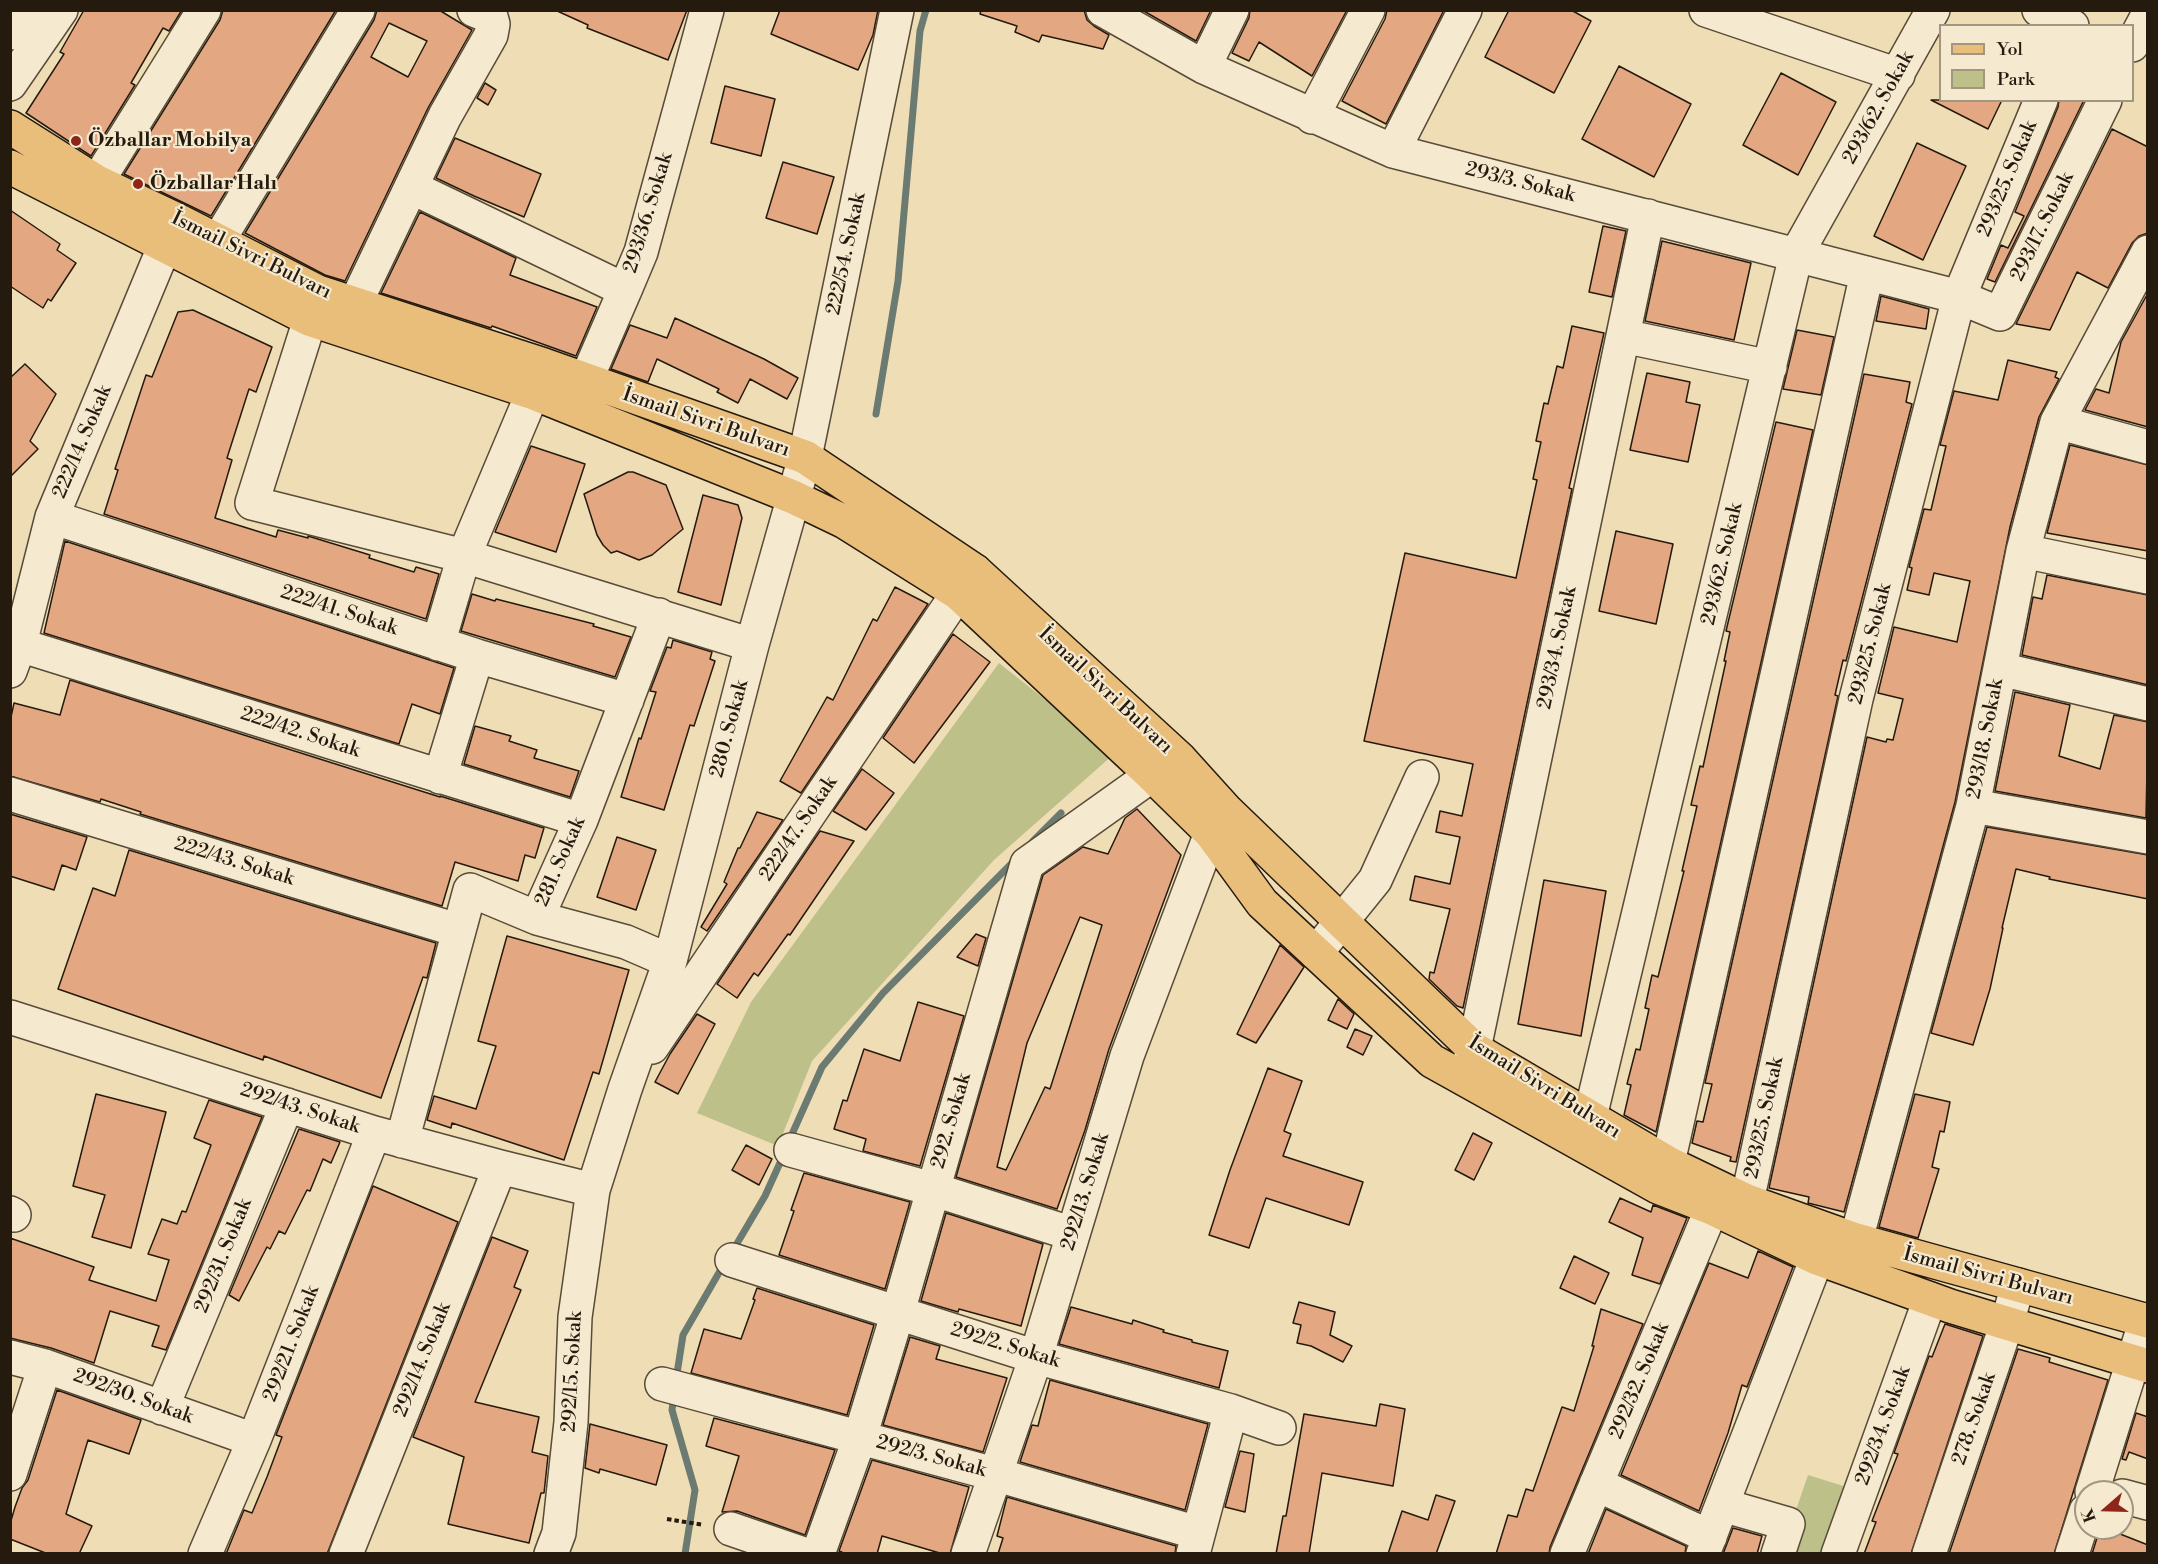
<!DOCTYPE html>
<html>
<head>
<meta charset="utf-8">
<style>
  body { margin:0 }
  #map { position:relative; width:2158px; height:1564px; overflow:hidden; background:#efddb5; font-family:"Libre Bodoni",serif }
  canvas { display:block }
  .frame { position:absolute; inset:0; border:12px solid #251a0e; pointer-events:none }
  .legend { position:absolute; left:1939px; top:24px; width:195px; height:78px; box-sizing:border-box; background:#f5e9cf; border:2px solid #a29682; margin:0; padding:8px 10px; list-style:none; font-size:18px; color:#251a0e }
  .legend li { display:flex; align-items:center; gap:12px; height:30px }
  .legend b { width:30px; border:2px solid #a29682 }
  .north { position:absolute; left:2074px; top:1480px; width:60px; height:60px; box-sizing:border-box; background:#f5e9cf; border:2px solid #a29682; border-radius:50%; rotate:250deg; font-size:16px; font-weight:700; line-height:24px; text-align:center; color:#251a0e }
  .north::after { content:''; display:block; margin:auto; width:21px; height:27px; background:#8f2418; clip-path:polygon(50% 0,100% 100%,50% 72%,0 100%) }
</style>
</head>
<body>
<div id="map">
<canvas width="2158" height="1564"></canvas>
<div class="frame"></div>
<ul class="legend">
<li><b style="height:8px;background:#e8be7a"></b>Yol</li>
<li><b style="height:16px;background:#bec08a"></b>Park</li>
</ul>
<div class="north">K</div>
</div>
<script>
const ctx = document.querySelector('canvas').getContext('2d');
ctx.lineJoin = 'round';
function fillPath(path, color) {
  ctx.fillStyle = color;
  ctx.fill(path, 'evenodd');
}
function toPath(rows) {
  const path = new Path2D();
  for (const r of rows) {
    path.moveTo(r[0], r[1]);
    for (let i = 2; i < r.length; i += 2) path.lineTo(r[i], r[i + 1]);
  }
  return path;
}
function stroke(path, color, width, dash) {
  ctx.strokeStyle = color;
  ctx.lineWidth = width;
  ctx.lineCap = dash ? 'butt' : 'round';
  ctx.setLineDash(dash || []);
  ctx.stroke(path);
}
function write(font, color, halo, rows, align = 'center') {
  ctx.font = font + ' "Libre Bodoni",serif';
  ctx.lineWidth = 4.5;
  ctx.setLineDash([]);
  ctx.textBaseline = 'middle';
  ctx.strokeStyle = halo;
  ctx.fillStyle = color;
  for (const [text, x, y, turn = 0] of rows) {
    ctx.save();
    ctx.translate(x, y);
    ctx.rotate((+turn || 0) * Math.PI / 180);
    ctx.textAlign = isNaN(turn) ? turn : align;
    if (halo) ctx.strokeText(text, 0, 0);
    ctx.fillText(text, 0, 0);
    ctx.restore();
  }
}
fillPath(toPath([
  [999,663,1114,754,994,860,812,1061,778,1146,697,1113,751,1002],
  [1808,1475,1853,1489,1832,1553,1781,1554]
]), '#bec08a');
stroke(toPath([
  [876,414,898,281,920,31,926,10],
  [1033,841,1061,813],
  [789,1141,822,1067,883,993,1015,860],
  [732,1252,765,1196,784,1154],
  [676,1380,683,1335,724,1264],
  [674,1396,672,1410,695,1490,685,1554]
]), '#6c7b72', 7);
const building = toPath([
  [84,10,182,10,169,31,163,28,131,83,135,85,91,156,26,113,64,54,60,52,84,10],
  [223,10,336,10,211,216,124,174,220,20,223,10],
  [377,10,439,10,472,30,428,108,345,281,325,275,245,233,374,20,377,10],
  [389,23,427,41,408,77,371,57,389,23],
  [555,10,687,10,668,60,587,28,588,25,555,10],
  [780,10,878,10,873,35,858,70,771,34,780,10],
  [981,10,1084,10,1087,20,1094,26,1109,35,1103,49,1042,35,1039,42,1015,32,1017,26,980,14,981,10],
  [1142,10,1211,10,1196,41,1142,10],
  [1250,10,1347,10,1312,76,1259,42,1249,61,1232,53,1249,18,1250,10],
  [1387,10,1444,10,1386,124,1342,101,1385,19,1387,10],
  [1509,10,1571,10,1591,21,1554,93,1485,57,1509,10],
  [1619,66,1691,104,1654,177,1582,139,1619,66],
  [1781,73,1836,102,1798,175,1743,145,1781,73],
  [485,83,496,90,488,105,477,98,485,83],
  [725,86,775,99,761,156,711,143,725,86],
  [1931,100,2002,100,1988,129,1931,100],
  [2059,100,2084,100,1995,282,1987,279,2001,245,2008,248,2024,216,2015,212,2058,107,2059,100],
  [2112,129,2148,147,2148,233,2139,236,2132,243,2108,288,2077,272,2050,330,2016,324,2112,129],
  [455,138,541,174,524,217,474,196,436,178,455,138],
  [1917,143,1966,166,1923,260,1874,236,1917,143],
  [783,162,834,177,817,234,766,218,783,162],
  [10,210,60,244,57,250,76,263,51,301,48,299,43,308,10,286,10,210],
  [420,212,516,258,510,275,597,307,576,356,492,326,491,328,381,293,420,212],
  [1603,226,1626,231,1612,297,1589,292,1603,226],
  [1662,241,1751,263,1734,340,1645,321,1662,241],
  [2148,293,2148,427,2085,410,2096,389,2109,393,2121,342,2148,293],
  [1881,296,1929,309,1926,329,1876,321,1881,296],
  [193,310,272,347,256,392,249,389,227,458,232,460,215,518,276,537,278,530,308,538,308,536,370,555,369,558,414,572,416,567,439,574,426,619,104,514,118,470,115,469,146,375,152,377,178,312,193,310],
  [675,318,764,359,798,378,787,399,750,379,738,403,717,392,719,389,657,359,648,382,611,369,630,325,667,338,675,318],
  [1572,326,1604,333,1569,488,1572,489,1463,1008,1457,1006,1429,979,1430,972,1434,973,1450,909,1410,900,1415,876,1450,884,1460,837,1436,832,1440,811,1462,816,1473,764,1364,741,1405,553,1516,578,1537,480,1533,479,1541,442,1536,441,1544,403,1548,404,1557,366,1563,368,1572,326],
  [1797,330,1834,337,1821,395,1783,389,1797,330],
  [2008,360,2057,372,2055,377,2059,379,2039,417,2010,527,1955,802,1844,1212,1808,1203,1809,1197,1769,1188,1867,737,1886,742,1887,739,1893,740,1903,699,1878,693,1894,627,1957,642,1970,581,1934,573,1929,595,1907,590,1912,568,1909,567,1924,509,1931,510,1946,446,1940,445,1954,391,1998,400,2008,360],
  [25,364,56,394,30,441,38,449,10,477,10,378,25,364],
  [1647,373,1690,382,1686,402,1700,405,1688,462,1630,450,1647,373],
  [1864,374,1910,382,1906,402,1912,404,1846,661,1843,660,1835,695,1838,696,1736,1162,1730,1161,1731,1157,1692,1143,1697,1121,1703,1122,1712,1084,1705,1083,1864,374],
  [1776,422,1813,430,1656,1132,1624,1115,1631,1085,1627,1084,1636,1049,1640,1050,1649,1009,1645,1008,1652,975,1658,977,1684,871,1682,871,1697,806,1691,805,1700,766,1703,767,1726,661,1724,661,1730,632,1726,631,1776,422],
  [2070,445,2148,465,2148,551,2047,533,2070,445],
  [531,446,585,464,556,552,495,532,531,446],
  [628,472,633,472,666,485,683,529,652,555,639,560,617,551,611,553,603,545,597,535,584,494,628,472],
  [703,495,738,505,742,518,721,605,678,592,703,495],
  [1616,531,1673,544,1656,624,1599,611,1616,531],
  [65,541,454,668,440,714,412,704,399,744,44,633,65,541],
  [2047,575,2148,595,2148,685,2022,655,2033,597,2042,599,2047,575],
  [895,587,928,604,801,793,780,781,827,697,833,700,873,619,877,621,895,587],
  [472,594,495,601,496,599,594,624,593,626,631,637,615,677,461,631,472,594],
  [953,634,990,662,914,763,883,738,953,634],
  [673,640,712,652,710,659,715,661,694,726,690,725,664,810,621,797,639,738,641,739,656,692,650,691,667,647,671,648,673,640],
  [70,680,440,797,440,796,544,828,535,858,525,855,518,881,455,862,442,906,140,814,141,812,101,799,100,802,10,776,11,717,14,703,60,715,70,680],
  [2015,692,2070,705,2059,756,2100,769,2114,715,2148,722,2146,818,1995,791,2015,692],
  [475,726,511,736,509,741,537,750,534,758,579,771,570,797,464,764,475,726],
  [862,769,894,793,866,830,833,811,862,769],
  [1137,809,1181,855,1109,1049,1085,1130,1057,1209,956,1177,1043,875,1083,847,1108,854,1125,818,1137,809],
  [1080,917,1102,925,1050,1089,1045,1087,1006,1170,997,1167,1027,1043,1080,917],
  [757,812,783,820,707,931,701,927,727,884,724,882,738,848,740,848,757,812],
  [10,814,87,837,76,870,62,865,54,890,10,876,10,814],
  [1987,827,2148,855,2148,899,2049,879,2050,877,2016,869,2002,928,2003,928,1990,989,1973,1045,1931,1033,1987,827],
  [820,831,854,841,790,935,788,934,758,976,754,973,737,998,717,984,820,831],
  [617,837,656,850,636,910,597,897,617,837],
  [129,850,436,943,427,978,423,977,381,1098,264,1056,263,1060,58,989,93,888,115,896,129,850],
  [1544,880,1606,891,1581,1036,1518,1024,1544,880],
  [976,934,986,938,978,966,957,957,976,934],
  [507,936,629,970,599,1074,593,1072,564,1160,452,1123,451,1128,427,1120,434,1096,476,1109,496,1046,478,1041,507,936],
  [1280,945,1304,967,1256,1043,1237,1034,1280,945],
  [1338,999,1354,1014,1347,1029,1328,1020,1338,999],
  [918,1002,964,1016,920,1166,863,1151,866,1139,834,1129,843,1100,847,1101,864,1049,900,1061,918,1002],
  [697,1014,715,1024,678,1094,655,1082,670,1054,697,1014],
  [1355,1029,1372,1036,1363,1055,1347,1047,1355,1029],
  [1268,1068,1302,1081,1284,1131,1291,1134,1283,1156,1363,1182,1349,1225,1266,1198,1249,1248,1209,1235,1230,1170,1268,1068],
  [96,1094,166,1112,131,1248,92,1237,105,1195,73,1186,96,1094],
  [1915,1094,1950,1102,1944,1132,1940,1131,1932,1167,1939,1169,1918,1238,1879,1227,1915,1094],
  [209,1100,262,1117,166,1350,152,1346,159,1326,110,1311,94,1363,51,1348,10,1338,10,1238,94,1267,89,1280,156,1301,169,1260,148,1254,162,1219,177,1224,182,1211,186,1212,211,1145,194,1138,209,1100],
  [299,1129,340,1142,331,1163,323,1159,310,1191,307,1190,285,1234,279,1231,270,1249,267,1247,239,1301,229,1295,299,1129],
  [1473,1133,1492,1143,1474,1180,1455,1170,1473,1133],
  [746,1145,772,1159,759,1185,732,1170,746,1145],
  [804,1173,910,1202,885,1289,779,1255,794,1211,791,1210,804,1173],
  [373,1186,458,1222,327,1554,226,1554,244,1510,252,1513,267,1477,282,1437,276,1435,373,1186],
  [1620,1198,1651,1212,1653,1205,1687,1218,1660,1284,1632,1275,1643,1238,1609,1222,1620,1198],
  [946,1213,1043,1244,1021,1326,959,1309,958,1312,921,1301,946,1213],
  [492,1237,528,1251,514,1287,521,1290,475,1402,539,1417,532,1452,548,1456,544,1493,541,1493,529,1543,448,1524,464,1457,413,1437,492,1237],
  [1758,1251,1793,1267,1747,1387,1742,1385,1728,1433,1699,1511,1621,1475,1709,1263,1748,1278,1758,1251],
  [1574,1256,1609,1273,1595,1304,1560,1288,1574,1256],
  [757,1288,874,1325,847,1415,691,1373,704,1329,741,1339,755,1300,753,1299,757,1288],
  [1299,1302,1335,1312,1330,1335,1352,1346,1343,1362,1311,1346,1297,1343,1301,1325,1293,1323,1299,1302],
  [1071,1307,1132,1324,1133,1320,1164,1330,1163,1332,1192,1340,1192,1342,1228,1351,1219,1388,1059,1344,1071,1307],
  [1601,1309,1643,1324,1550,1547,1549,1554,1496,1554,1508,1515,1517,1517,1526,1489,1533,1491,1562,1407,1574,1411,1594,1346,1592,1346,1601,1309],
  [1945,1324,1983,1336,1911,1554,1864,1554,1876,1522,1872,1521,1898,1454,1894,1453,1929,1356,1932,1357,1945,1324],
  [910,1337,940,1346,936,1359,1007,1378,983,1452,883,1425,910,1337],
  [2018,1349,2050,1358,2049,1362,2108,1380,2054,1554,1949,1554,2018,1349],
  [1050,1380,1208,1424,1185,1510,1020,1462,1032,1425,1038,1426,1050,1380],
  [57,1390,141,1420,129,1454,88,1440,66,1514,92,1526,79,1554,48,1554,10,1539,10,1524,15,1507,22,1488,28,1480,57,1390],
  [1380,1404,1405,1409,1393,1486,1322,1473,1309,1554,1276,1554,1283,1516,1286,1516,1304,1414,1376,1426,1380,1404],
  [2136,1413,2148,1417,2148,1459,2129,1452,2126,1460,2122,1459,2136,1413],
  [714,1418,835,1450,805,1535,737,1511,722,1512,739,1456,706,1446,714,1418],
  [590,1424,667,1445,656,1485,600,1469,599,1473,585,1468,590,1424],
  [1240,1451,1254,1454,1245,1512,1225,1507,1240,1451],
  [872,1460,969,1487,950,1554,943,1554,882,1536,877,1554,846,1554,839,1551,872,1460],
  [1436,1495,1455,1501,1436,1554,1388,1554,1402,1511,1428,1520,1436,1495],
  [1007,1497,1176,1546,1175,1554,998,1554,1003,1538,997,1536,1007,1497],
  [1606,1509,1686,1546,1685,1554,1588,1554,1606,1509],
  [1733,1528,1762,1536,1757,1554,1723,1554,1733,1528],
  [2100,1528,2105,1528,2148,1545,2148,1554,2092,1554,2100,1528]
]);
fillPath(building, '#e3a882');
stroke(building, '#251a0e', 1.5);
const minor = toPath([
  [1103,10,1204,67,1393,151,1959,297,2000,314,2105,100],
  [1706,10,1898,75],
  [2039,10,2072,26],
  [10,33,28,10],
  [2132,45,2148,15],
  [1204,67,1232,10],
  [10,84,61,10],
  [1312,117,1368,10],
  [1393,151,1465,10],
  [97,182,204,10],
  [411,187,625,290,641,252,707,10],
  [218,241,358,10],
  [318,294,252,503,464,556,438,644],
  [355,304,445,116,491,35,493,24,491,17,474,10],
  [1623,336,1770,367],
  [544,366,464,556,752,645],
  [586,380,625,290],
  [2057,422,2148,447],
  [52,517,477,656,627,700],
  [2023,551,2148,577],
  [10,642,581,820],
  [2000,669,2148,704],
  [10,671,20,644,52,517,165,245,177,221],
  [440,777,477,656],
  [10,794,457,930],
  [1973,806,2148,837],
  [537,918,626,942,670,961],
  [1316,953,1375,880,1422,777],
  [10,1017,374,1133,500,1167,593,1190],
  [652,1047,958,593,975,571],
  [1465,1074,1474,1049,1648,216],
  [402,1141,470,890,537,918,581,820,659,615],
  [1582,1142,1590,1117,1796,255,1933,10],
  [791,1150,932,1189,1073,1234],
  [1668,1163,1867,273],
  [1747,1201,1856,699,1959,297,2041,100],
  [10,1213,14,1215],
  [1856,1240,1973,806,2023,551,2057,422,2148,252],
  [732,1260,1036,1357,1231,1411,1279,1428],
  [10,1357,45,1366,254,1440],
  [662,1384,994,1474,1198,1533],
  [162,1408,287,1105],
  [10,1474,45,1366],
  [1596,1484,1710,1537],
  [2092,1492,2146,1320],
  [2122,1496,2148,1503],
  [1722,1505,1788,1524,1778,1554],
  [731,1529,804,1554],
  [205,1554,254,1440,374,1133],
  [346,1554,500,1167],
  [551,1554,559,1533,571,1422,575,1317,593,1190,625,1089,670,961,752,645,805,457,897,10],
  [818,1554,860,1437,898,1312,1027,864,1152,775,1176,761],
  [968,1554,1036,1357,1127,1056,1211,833],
  [1193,1554,1231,1411],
  [1567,1554,1712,1208],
  [1703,1554,1817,1258],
  [1838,1554,1930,1299],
  [1929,1554,2007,1323,2018,1285],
  [2072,1554,2086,1511]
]);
const major = toPath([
  [10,127,97,182,177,220,318,292,544,365,805,457,975,571,1180,759,1227,811,1474,1049,1668,1163,1747,1201,1856,1240,2148,1321],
  [10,167,309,319,531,392,793,497,845,522,958,593,1152,775,1211,833,1262,903,1432,1061,1658,1187,1712,1208,1817,1258,1950,1306,2148,1366]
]);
stroke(minor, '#584b38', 36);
stroke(major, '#251a0e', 36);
stroke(toPath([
  [667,1519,704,1525]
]), '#251a0e', 4, [4.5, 3]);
stroke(minor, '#f5e9cf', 33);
stroke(major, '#e8be7a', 33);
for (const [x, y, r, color] of [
  [76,141,6,"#8f2418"],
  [138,184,6,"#8f2418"]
]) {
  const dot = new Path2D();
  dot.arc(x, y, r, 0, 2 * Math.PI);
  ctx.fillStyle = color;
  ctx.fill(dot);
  stroke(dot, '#f5e9cf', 2);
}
write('20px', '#251a0e', '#f5e9cf', [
  ["293/62. Sokak",1879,108,-61],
  ["293/25. Sokak",2008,179,-67],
  ["293/3. Sokak",1520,183,14],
  ["293/36. Sokak",649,213,-73],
  ["293/17. Sokak",2043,227,-64],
  ["222/54. Sokak",847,254,-78],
  ["İsmail Sivri Bulvarı",251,256,26],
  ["İsmail Sivri Bulvarı",706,423,19],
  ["222/14. Sokak",83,442,-67],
  ["293/62. Sokak",1723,564,-77],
  ["222/41. Sokak",339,611,18],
  ["293/25. Sokak",1871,644,-76],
  ["293/34. Sokak",1558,648,-78],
  ["İsmail Sivri Bulvarı",1105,691,43],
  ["280. Sokak",730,729,-75],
  ["222/42. Sokak",300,733,18],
  ["293/18. Sokak",1986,739,-79],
  ["222/47. Sokak",799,829,-56],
  ["222/43. Sokak",234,862,17],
  ["281. Sokak",561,862,-66],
  ["İsmail Sivri Bulvarı",1544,1088,32],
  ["292/43. Sokak",300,1109,18],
  ["293/25. Sokak",1765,1118,-78],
  ["292. Sokak",952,1121,-74],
  ["292/13. Sokak",1086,1192,-73],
  ["292/31. Sokak",224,1256,-68],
  ["İsmail Sivri Bulvarı",1988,1277,15],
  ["292/21. Sokak",292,1344,-69],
  ["292/2. Sokak",1005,1346,17],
  ["292/14. Sokak",423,1360,-68],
  ["292/15. Sokak",573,1372,-87],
  ["292/32. Sokak",1640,1381,-67],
  ["292/30. Sokak",133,1397,20],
  ["278. Sokak",1975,1419,-71],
  ["292/34. Sokak",1884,1426,-70],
  ["292/3. Sokak",931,1457,15]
]);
write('bold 20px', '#251a0e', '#f5e9cf', [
  ["Özballar Mobilya",88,141],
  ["Özballar Halı",150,184]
], 'left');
</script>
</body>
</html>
